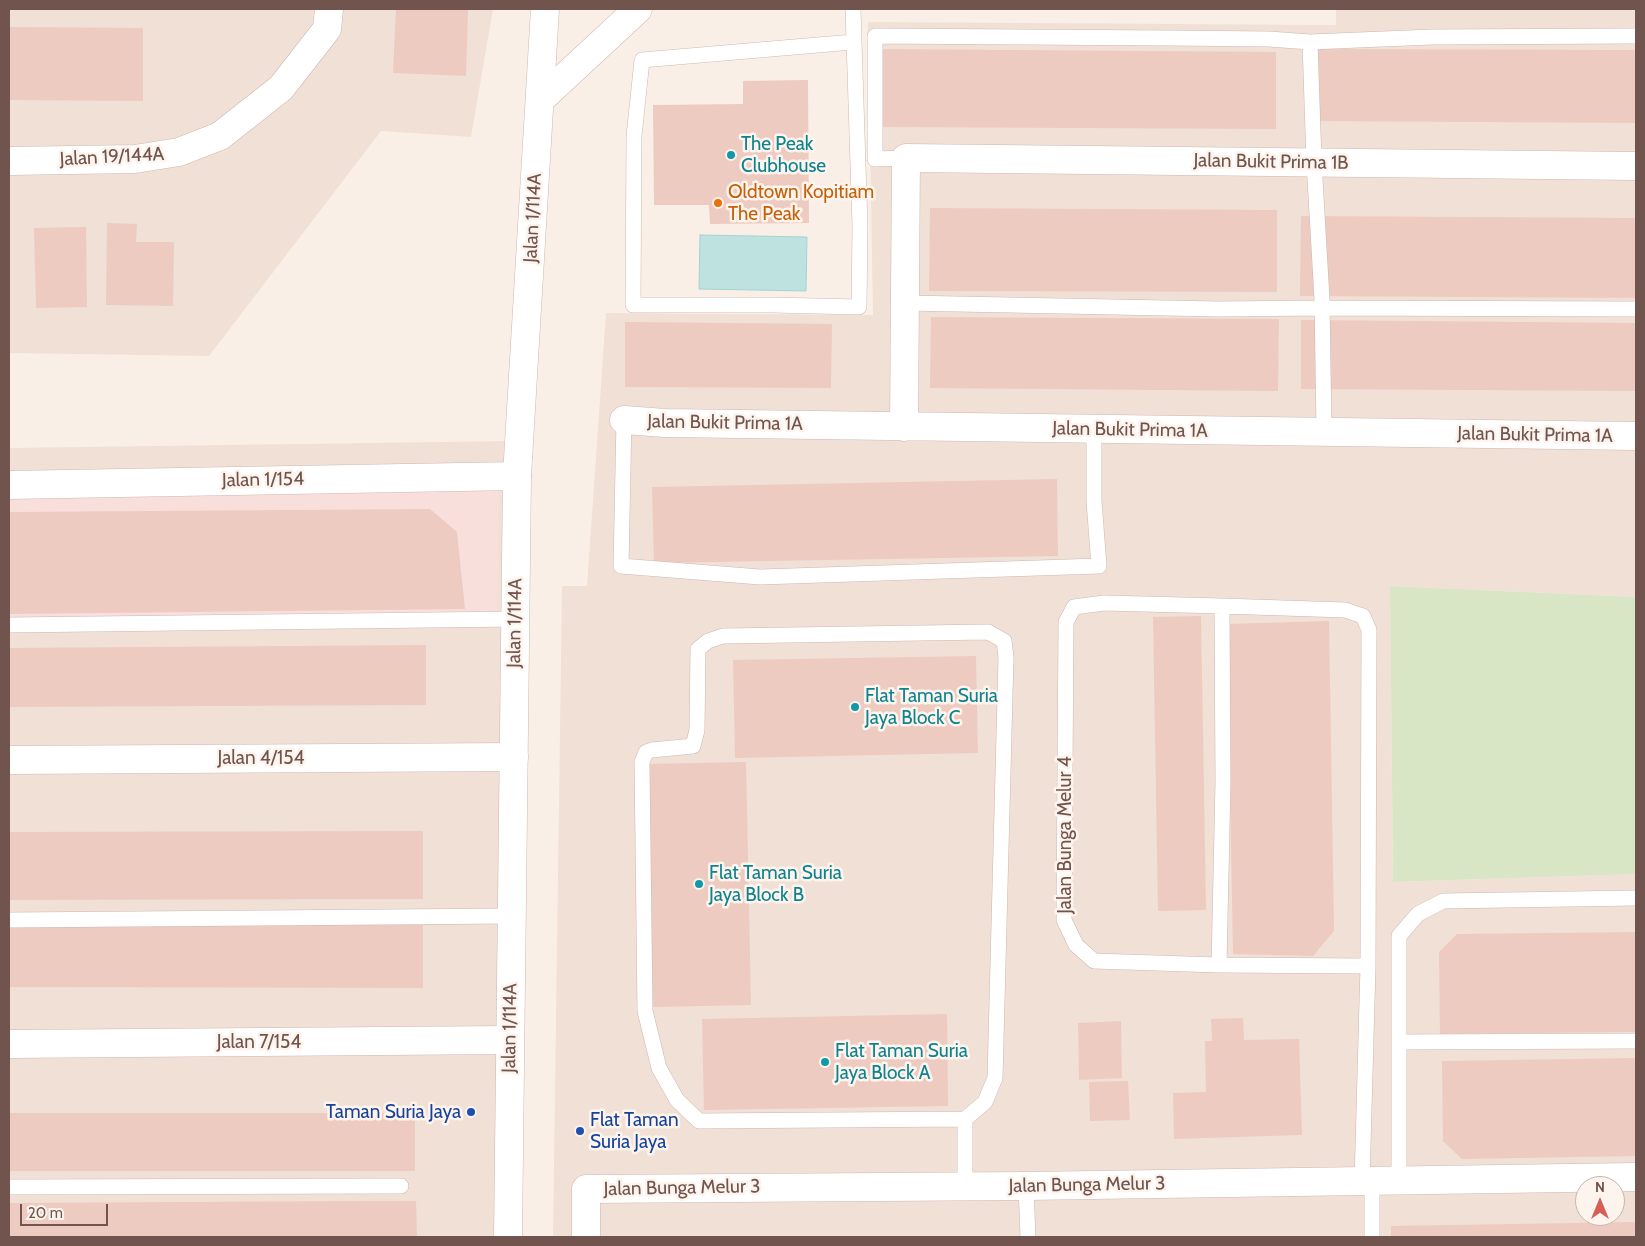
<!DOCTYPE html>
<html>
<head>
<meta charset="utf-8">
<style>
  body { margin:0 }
  #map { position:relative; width:1645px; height:1246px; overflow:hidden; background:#faefe7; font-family:Cabin,sans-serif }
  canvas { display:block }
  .frame { position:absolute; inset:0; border:10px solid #71544e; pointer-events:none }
  .north { position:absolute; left:1575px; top:1176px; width:50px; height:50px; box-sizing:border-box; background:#fdf4ed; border:1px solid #c5b4ad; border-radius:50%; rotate:0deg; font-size:14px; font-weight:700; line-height:20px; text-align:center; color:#71544e }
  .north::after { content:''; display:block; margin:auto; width:18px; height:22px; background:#d75e58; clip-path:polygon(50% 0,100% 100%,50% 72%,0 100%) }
  .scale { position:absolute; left:20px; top:1204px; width:88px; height:22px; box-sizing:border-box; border:2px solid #71544e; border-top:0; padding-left:6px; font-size:15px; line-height:18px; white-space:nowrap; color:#71544e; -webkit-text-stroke:4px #fdf4ed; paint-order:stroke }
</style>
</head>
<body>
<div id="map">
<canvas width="1645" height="1246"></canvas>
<div class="frame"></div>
<div class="north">N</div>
<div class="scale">20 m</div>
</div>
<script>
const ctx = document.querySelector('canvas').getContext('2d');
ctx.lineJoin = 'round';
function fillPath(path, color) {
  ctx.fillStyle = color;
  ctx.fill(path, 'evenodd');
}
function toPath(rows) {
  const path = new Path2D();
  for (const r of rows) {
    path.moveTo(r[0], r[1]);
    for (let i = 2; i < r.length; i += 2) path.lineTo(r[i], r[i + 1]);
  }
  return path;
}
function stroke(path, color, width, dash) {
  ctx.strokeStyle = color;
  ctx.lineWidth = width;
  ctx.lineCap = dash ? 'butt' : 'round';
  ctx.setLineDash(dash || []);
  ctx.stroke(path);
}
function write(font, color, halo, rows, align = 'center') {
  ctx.font = font + ' Cabin,sans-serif';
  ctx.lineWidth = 5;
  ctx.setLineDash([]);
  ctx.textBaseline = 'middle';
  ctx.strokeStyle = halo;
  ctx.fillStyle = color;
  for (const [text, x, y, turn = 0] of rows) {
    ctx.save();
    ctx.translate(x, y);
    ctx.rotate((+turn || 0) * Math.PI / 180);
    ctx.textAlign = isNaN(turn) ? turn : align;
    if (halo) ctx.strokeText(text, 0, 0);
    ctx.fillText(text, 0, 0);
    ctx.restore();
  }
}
fillPath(toPath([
  [9,9,493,9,471,137,381,131,209,356,9,353],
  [1336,9,1636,9,1636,597,1390,586,1393,882,1636,874,1636,1237,553,1237,562,586,587,586,606,313,873,315,868,22,1336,25],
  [1585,1186,1615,1186,1615,1216,1585,1216],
  [513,441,494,1237,9,1237,9,448]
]), '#f1e0d6');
fillPath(toPath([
  [498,488,497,612,9,617,9,494]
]), '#f9dfdc');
fillPath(toPath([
  [1390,586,1636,597,1636,874,1393,882]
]), '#d9e6c6');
const water = toPath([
  [700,235,807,237,806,291,699,289,700,235]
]);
fillPath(water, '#bde2e0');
stroke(water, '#a4d2d1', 1);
fillPath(toPath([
  [396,9,468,9,466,76,393,73],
  [9,27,143,28,143,101,9,100],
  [879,49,1276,52,1276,129,879,127],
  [1306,49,1636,50,1636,123,1306,121],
  [808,80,809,223,710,224,709,205,654,205,653,105,743,104,743,81],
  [930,208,1277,210,1277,292,929,291],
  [1301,216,1636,218,1636,298,1300,296],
  [107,223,137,224,136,242,174,242,173,306,106,305],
  [86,227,87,307,36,308,34,228],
  [931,317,1279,319,1278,391,930,388],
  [1301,320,1636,323,1636,391,1301,389],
  [625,322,832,324,831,388,625,387],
  [1057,479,1058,556,654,563,652,487],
  [430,509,457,532,465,609,9,614,9,512],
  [1201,616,1206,910,1158,911,1153,617],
  [1329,621,1334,931,1313,956,1233,954,1227,624],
  [426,645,426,705,9,707,9,648],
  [976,656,978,753,735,758,733,660],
  [746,762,751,1005,653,1007,647,764],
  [423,831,423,899,9,900,9,832],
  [9,924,423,925,423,988,9,987],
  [1636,932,1636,1032,1440,1034,1439,952,1457,934],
  [947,1014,948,1106,704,1110,702,1019],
  [1243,1018,1244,1040,1299,1039,1302,1135,1174,1139,1173,1093,1206,1092,1205,1041,1212,1041,1211,1019],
  [1121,1021,1122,1078,1079,1080,1078,1023],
  [1636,1058,1636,1156,1462,1159,1443,1141,1442,1061],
  [1128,1081,1130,1120,1090,1121,1089,1082],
  [9,1113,415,1113,415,1171,9,1171],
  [360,1201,416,1201,417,1237,9,1237,9,1203],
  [1636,1222,1636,1237,1391,1237,1391,1226]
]), '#edcbc1');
const lane = toPath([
  [853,9,860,227,859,307,772,305,633,305,634,136,642,60,853,42],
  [1310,42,1314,162,1322,299,1324,432],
  [906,158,875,159,875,36,1170,38,1269,39,1310,42,1432,37,1636,36],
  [905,303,1218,309,1322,308,1636,309],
  [624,420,621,566,760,577,1099,566,1094,501,1094,429],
  [9,625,515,619],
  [9,920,512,916],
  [1219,965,1223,782,1222,606],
  [1399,1042,1636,1041],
  [965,1119,985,1102,995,1078,1006,657,1004,641,988,632,723,636,708,641,698,649,697,730,693,746,652,750,646,752,642,762,645,1011,659,1068,677,1100,699,1121,965,1119,965,1186],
  [1399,1181,1399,936,1418,914,1443,901,1636,898],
  [1362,1182,1368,966,1369,630,1363,616,1345,610,1222,606,1104,603,1074,607,1066,622,1064,920,1076,945,1094,961,1219,965,1368,966],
  [1372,1182,1372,1237],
  [1026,1186,1028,1237],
  [9,1187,401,1186]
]);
const street = toPath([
  [9,161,135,159,179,152,220,136,281,88,327,29,329,9],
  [624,420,665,423,1636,436],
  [904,427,906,158,1636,166],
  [9,485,517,476],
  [9,760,514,757],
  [9,1044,510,1040],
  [586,1237,586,1189,1026,1186,1636,1177]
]);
const secondary = toPath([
  [540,100,638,9],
  [508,1237,517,476,545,9]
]);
stroke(lane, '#cdb8b1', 16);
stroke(street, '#cdb8b1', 29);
stroke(secondary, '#cfb7af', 29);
stroke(lane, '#fff', 15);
stroke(street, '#fff', 28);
stroke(secondary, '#fff', 28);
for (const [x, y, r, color] of [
  [731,155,5,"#0f9aa8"],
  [718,203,5,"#e8710a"],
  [855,707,5,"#0f9aa8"],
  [699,884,5,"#0f9aa8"],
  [825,1062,5,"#0f9aa8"],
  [471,1112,5,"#1a4fb4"],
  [580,1131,5,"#1a4fb4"]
]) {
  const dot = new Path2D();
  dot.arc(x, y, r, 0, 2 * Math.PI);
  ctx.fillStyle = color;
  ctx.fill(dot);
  stroke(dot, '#fdf4ed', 2);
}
write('19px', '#0d838f', '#fdf4ed', [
  ["The Peak",741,144],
  ["Clubhouse",741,166],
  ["Flat Taman Suria",865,696],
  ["Jaya Block C",865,718],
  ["Flat Taman Suria",709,873],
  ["Jaya Block B",709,895],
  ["Flat Taman Suria",835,1051],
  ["Jaya Block A",835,1073]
], 'left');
write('19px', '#71544e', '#fdf4ed', [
  ["Jalan 19/144A",112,157,-3],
  ["Jalan Bukit Prima 1B",1271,162,1],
  ["Jalan 1/114A",533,218,-87],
  ["Jalan Bukit Prima 1A",725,423,1],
  ["Jalan Bukit Prima 1A",1130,430,1],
  ["Jalan Bukit Prima 1A",1535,435,1],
  ["Jalan 1/154",263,480,-1],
  ["Jalan 1/114A",515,623,-89],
  ["Jalan 4/154",261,758],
  ["Jalan Bunga Melur 4",1065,835,-90],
  ["Jalan 1/114A",510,1028,-89],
  ["Jalan 7/154",259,1042],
  ["Jalan Bunga Melur 3",1087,1185,-1],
  ["Jalan Bunga Melur 3",682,1188,-1]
]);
write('19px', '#c56008', '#fdf4ed', [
  ["Oldtown Kopitiam",728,192],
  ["The Peak",728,214]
], 'left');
write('19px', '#164399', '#fdf4ed', [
  ["Taman Suria Jaya",461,1112],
  ["Flat Taman",590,1120,"left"],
  ["Suria Jaya",590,1142,"left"]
], 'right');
</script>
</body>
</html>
